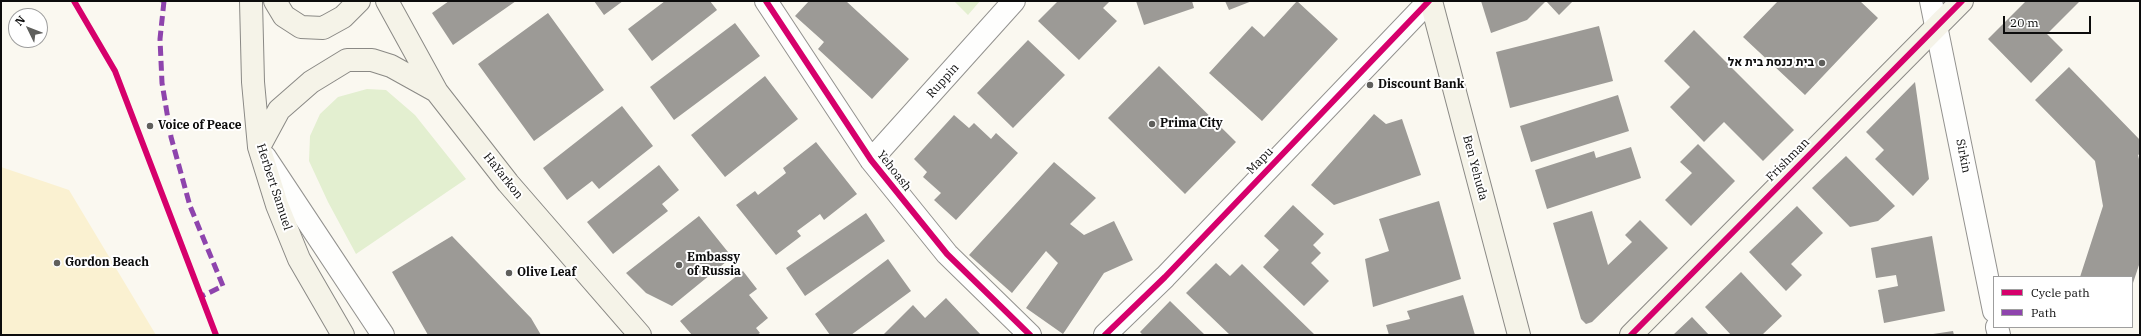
<!DOCTYPE html>
<html>
<head>
<meta charset="utf-8">
<style>
  body { margin:0 }
  #map { position:relative; width:2141px; height:336px; overflow:hidden; background:#faf8f0; font-family:"IBM Plex Serif",serif }
  canvas { display:block }
  .frame { position:absolute; inset:0; border:2px solid #0c0c0c; pointer-events:none }
  .legend { position:absolute; left:1993px; top:276px; width:140px; height:52px; box-sizing:border-box; background:#fff; border:1px solid #9e9e9e; margin:0; padding:5px 7px; list-style:none; font-size:12px; color:#0c0c0c }
  .legend li { display:flex; align-items:center; gap:8px; height:20px }
  .legend b { width:20px; border:1px solid #9e9e9e }
  .north { position:absolute; left:8px; top:8px; width:40px; height:40px; box-sizing:border-box; background:#fff; border:1px solid #9e9e9e; border-radius:50%; rotate:313deg; font-size:11px; font-weight:700; line-height:16px; text-align:center; color:#0c0c0c }
  .north::after { content:''; display:block; margin:auto; width:14px; height:18px; background:#5f5f5c; clip-path:polygon(50% 0,100% 100%,50% 72%,0 100%) }
  .scale { position:absolute; left:2003px; top:16px; width:88px; height:18px; box-sizing:border-box; border:2px solid #0c0c0c; border-top:0; padding-left:5px; font-size:12px; line-height:14px; white-space:nowrap; color:#0c0c0c; -webkit-text-stroke:3px #fff; paint-order:stroke }
</style>
</head>
<body>
<div id="map">
<canvas width="2141" height="336"></canvas>
<div class="frame"></div>
<ul class="legend">
<li><b style="height:5px;background:#d6006c"></b>Cycle path</li>
<li><b style="height:5px;background:#8e44ad"></b>Path</li>
</ul>
<div class="north">N</div>
<div class="scale">20 m</div>
</div>
<script>
const ctx = document.querySelector('canvas').getContext('2d');
ctx.lineJoin = 'round';
function fillPath(path, color) {
  ctx.fillStyle = color;
  ctx.fill(path, 'evenodd');
}
function toPath(rows) {
  const path = new Path2D();
  for (const r of rows) {
    path.moveTo(r[0], r[1]);
    for (let i = 2; i < r.length; i += 2) path.lineTo(r[i], r[i + 1]);
  }
  return path;
}
function stroke(path, color, width, dash) {
  ctx.strokeStyle = color;
  ctx.lineWidth = width;
  ctx.lineCap = dash ? 'butt' : 'round';
  ctx.setLineDash(dash || []);
  ctx.stroke(path);
}
function write(font, color, halo, rows, align = 'center') {
  ctx.font = font + ' "IBM Plex Serif",Heebo,serif';
  ctx.lineWidth = 4;
  ctx.setLineDash([]);
  ctx.textBaseline = 'middle';
  ctx.strokeStyle = halo;
  ctx.fillStyle = color;
  for (const [text, x, y, turn = 0] of rows) {
    ctx.save();
    ctx.translate(x, y);
    ctx.rotate((+turn || 0) * Math.PI / 180);
    ctx.textAlign = isNaN(turn) ? turn : align;
    if (halo) ctx.strokeText(text, 0, 0);
    ctx.fillText(text, 0, 0);
    ctx.restore();
  }
}
fillPath(toPath([
  [954,1,980,1,968,15],
  [367,89,386,90,415,115,466,179,356,254,328,202,309,161,310,136,320,114,338,97]
]), '#e3efd0');
fillPath(toPath([
  [1,167,69,190,156,335,1,335]
]), '#faf1d1');
fillPath(toPath([
  [449,1,516,1,453,45,432,13],
  [594,1,623,1,604,15],
  [665,1,710,1,717,10,652,61,628,29],
  [809,1,846,1,909,59,872,99,818,49,824,42,795,16],
  [1058,1,1110,1,1103,8,1117,21,1079,60,1038,21],
  [1136,1,1192,1,1194,8,1144,25],
  [1225,1,1252,1,1229,10],
  [1297,1,1338,39,1262,121,1209,73,1252,26,1264,37],
  [1481,1,1573,1,1559,15,1546,1,1527,20,1491,33],
  [1778,1,1860,1,1878,18,1805,95,1743,37],
  [2026,1,2079,2,2047,34,2063,50,2031,83,1988,39],
  [548,13,604,90,534,141,478,64],
  [735,23,760,56,674,120,650,87],
  [1599,26,1613,81,1510,108,1496,52],
  [1694,30,1794,130,1763,161,1724,122,1704,142,1670,107,1690,87,1664,61],
  [1028,40,1065,75,1013,128,977,93],
  [1159,66,1236,142,1185,194,1108,118],
  [2069,67,2140,140,2140,154,2138,155,2140,163,2140,262,2132,286,2132,277,2080,277,2103,206,2095,161,2035,100],
  [765,76,798,119,725,177,691,135],
  [1915,82,1929,179,1913,196,1875,159,1884,150,1866,132],
  [1618,95,1629,131,1531,162,1520,126],
  [622,106,653,146,599,189,592,181,567,200,543,168],
  [1374,114,1386,124,1402,119,1421,175,1334,205,1311,185],
  [954,115,969,128,974,123,991,139,996,133,1018,153,956,220,934,200,941,193,923,177,927,172,914,159],
  [816,142,857,194,824,220,820,214,797,231,801,236,776,255,736,205,755,191,758,195,786,173,783,168],
  [1698,144,1735,181,1691,226,1665,200,1692,173,1680,162],
  [1631,147,1641,178,1547,209,1535,170,1594,151,1596,158],
  [1846,156,1895,206,1878,221,1850,227,1812,188],
  [1054,162,1096,198,1070,224,1084,235,1114,221,1133,260,1104,273,1063,334,1026,308,1058,263,1046,251,1012,293,969,255],
  [659,165,679,190,662,204,668,211,613,254,587,222],
  [1439,201,1461,279,1373,307,1365,259,1389,251,1379,219],
  [1293,205,1324,234,1313,245,1321,253,1311,263,1329,281,1304,306,1263,267,1279,250,1264,236],
  [1797,206,1823,233,1791,264,1802,275,1786,291,1749,252],
  [1592,211,1608,265,1632,242,1625,235,1640,220,1668,248,1592,322,1586,324,1581,319,1553,223],
  [866,213,885,241,805,296,786,268],
  [699,216,732,257,672,306,646,293,626,273],
  [452,236,531,318,541,335,428,335,392,272],
  [1932,236,1945,311,1884,323,1878,290,1898,286,1896,275,1876,278,1871,248],
  [888,259,911,291,851,335,830,335,815,314],
  [1216,263,1230,276,1242,264,1315,335,1230,335,1186,293],
  [743,271,757,289,749,295,768,318,756,328,760,333,757,335,692,335,680,321],
  [1741,272,1782,316,1763,334,1764,335,1731,335,1705,307],
  [1463,295,1475,335,1389,335,1386,325,1410,319,1407,311],
  [946,298,981,335,883,335,913,305,925,318],
  [1170,301,1205,335,1143,335,1140,332],
  [1692,317,1709,335,1673,335],
  [1953,331,1954,335,1933,335,1933,334]
]), '#9c9a96');
const street = toPath([
  [766,1,871,160,947,254,1030,335],
  [1931,1,1994,311],
  [265,157,383,335],
  [871,160,1014,1],
  [1997,327,1999,335],
  [1105,335,1165,277,1429,1]
]);
const secondary = toPath([
  [251,1,253,82,259,147,277,205,299,259,343,335],
  [275,1,284,16,301,27,323,28,343,17,359,1],
  [387,1,437,92,508,183,640,335],
  [1431,1,1519,335],
  [259,147,279,110,311,82,347,60,372,60,391,66,436,91],
  [1631,335,1962,1]
]);
stroke(street, '#93928f', 24);
stroke(secondary, '#8a8985', 24);
stroke(toPath([
  [160,1,164,2]
]), '#b7b7b5', 2.5, [4, 2]);
stroke(street, '#fefefd', 22);
stroke(secondary, '#f5f3e8', 22);
stroke(toPath([
  [164,1,160,39,162,83,171,137,190,206,223,286,202,296]
]), '#8e44ad', 5, [10, 5]);
stroke(toPath([
  [74,1,115,71,216,335],
  [766,1,871,160,947,254,1030,335],
  [1105,335,1165,277,1429,1],
  [1631,335,1962,1]
]), '#d6006c', 6);
for (const [x, y, r, color] of [
  [1822,63,4,"#5f5f5c"],
  [1370,85,4,"#5f5f5c"],
  [1152,124,4,"#5f5f5c"],
  [150,126,4,"#5f5f5c"],
  [57,263,4,"#5f5f5c"],
  [679,265,4,"#5f5f5c"],
  [509,273,4,"#5f5f5c"]
]) {
  const dot = new Path2D();
  dot.arc(x, y, r, 0, 2 * Math.PI);
  ctx.fillStyle = color;
  ctx.fill(dot);
  stroke(dot, '#fff', 1.5);
}
write('bold 12px', '#0c0c0c', '#fff', [
  ["בית כנסת בית אל",1814,63,"right"],
  ["Discount Bank",1378,85],
  ["Prima City",1160,124],
  ["Voice of Peace",158,126],
  ["Embassy",687,258],
  ["of Russia",687,272],
  ["Gordon Beach",65,263],
  ["Olive Leaf",517,273]
], 'left');
write('12px', '#0c0c0c', '#fff', [
  ["Ruppin",943,81,-48],
  ["Sirkin",1963,156,79],
  ["Frishman",1788,160,-45],
  ["Mapu",1260,161,-46],
  ["Ben Yehuda",1475,168,75],
  ["Yehoash",894,171,52],
  ["HaYarkon",503,176,51],
  ["Herbert Samuel",274,187,72]
]);
</script>
</body>
</html>
